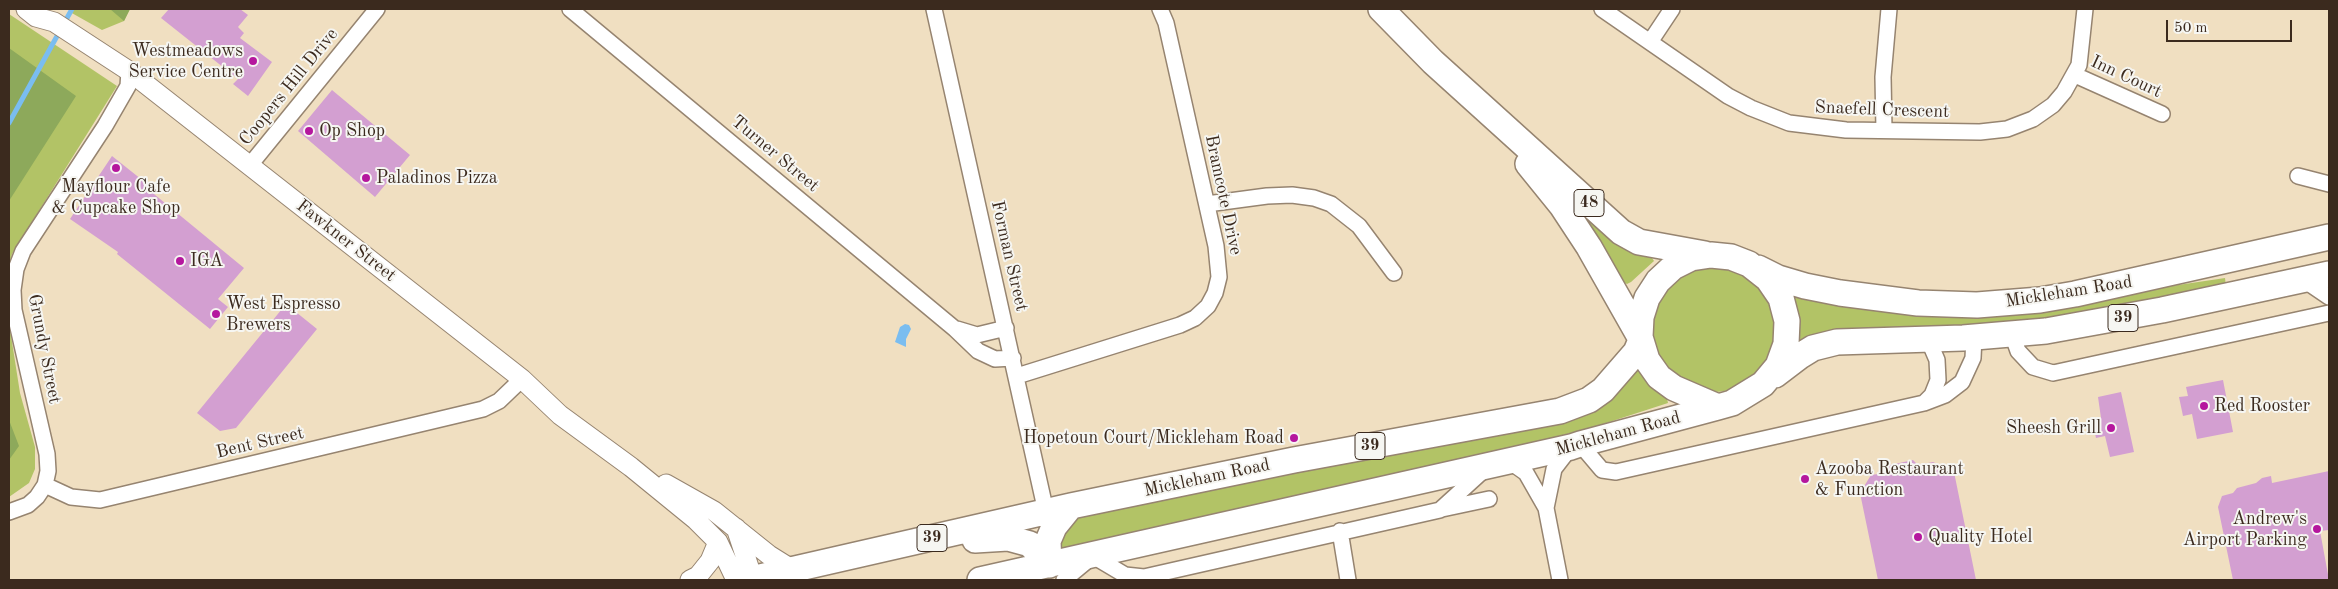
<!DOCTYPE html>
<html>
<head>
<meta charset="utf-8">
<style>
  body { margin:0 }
  #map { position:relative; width:2338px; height:589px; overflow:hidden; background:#f0dfc1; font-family:"Old Standard TT",serif }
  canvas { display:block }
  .frame { position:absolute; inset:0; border:10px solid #3b2a1e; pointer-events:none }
  .scale { position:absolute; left:2166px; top:20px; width:126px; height:22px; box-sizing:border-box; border:2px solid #3b2a1e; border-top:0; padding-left:6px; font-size:15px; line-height:18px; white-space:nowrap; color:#3b2a1e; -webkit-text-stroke:4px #f6f6f2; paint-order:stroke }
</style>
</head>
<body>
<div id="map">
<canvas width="2338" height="589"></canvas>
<div class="frame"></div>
<div class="scale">50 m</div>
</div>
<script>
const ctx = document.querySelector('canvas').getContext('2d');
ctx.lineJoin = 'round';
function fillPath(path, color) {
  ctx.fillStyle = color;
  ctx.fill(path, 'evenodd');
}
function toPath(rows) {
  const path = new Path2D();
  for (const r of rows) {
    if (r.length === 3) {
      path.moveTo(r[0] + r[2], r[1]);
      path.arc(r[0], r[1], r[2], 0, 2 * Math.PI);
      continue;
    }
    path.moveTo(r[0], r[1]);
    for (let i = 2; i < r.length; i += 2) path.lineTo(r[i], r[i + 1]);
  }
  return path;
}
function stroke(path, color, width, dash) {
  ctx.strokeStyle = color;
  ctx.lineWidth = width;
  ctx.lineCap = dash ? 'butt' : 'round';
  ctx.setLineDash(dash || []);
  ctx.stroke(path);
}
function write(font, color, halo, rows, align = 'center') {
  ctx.font = font + ' "Old Standard TT",serif';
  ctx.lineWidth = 4;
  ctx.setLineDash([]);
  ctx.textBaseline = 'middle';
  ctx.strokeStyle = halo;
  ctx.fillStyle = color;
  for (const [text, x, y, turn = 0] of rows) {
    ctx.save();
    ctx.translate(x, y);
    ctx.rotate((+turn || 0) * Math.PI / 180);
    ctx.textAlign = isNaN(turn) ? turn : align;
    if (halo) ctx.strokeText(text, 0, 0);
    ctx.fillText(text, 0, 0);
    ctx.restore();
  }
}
fillPath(toPath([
  [70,9,130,9,124,21,102,30,70,12],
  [9,14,117,86,12,254,9,265],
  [1571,200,1634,251,1652,258,1654,261,1631,282,1627,284,1621,281],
  [1713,330,62],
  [2225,278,2226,286,2112,313,1796,346,1790,294,1831,298,2158,288],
  [9,323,20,393,35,447,35,469,29,483,9,497],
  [1637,363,1666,394,1668,403,1600,425,1503,451,1061,552,1057,536,1072,518,1086,513,1534,423]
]), '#b2c366');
fillPath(toPath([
  [110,9,130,9,124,21],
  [9,48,76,96,9,201],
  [9,420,19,446,9,460]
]), '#8da95b');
fillPath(toPath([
  [905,324,909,325,911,329,906,339,906,347,895,342,900,327]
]), '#7abdf0');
stroke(toPath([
  [9,123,72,9]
]), '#7abdf0', 5);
fillPath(toPath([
  [169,9,240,9,248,15,238,27,244,33,240,38,272,62,248,96,233,84,238,79,161,18],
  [332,90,410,155,375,197,298,131],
  [112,156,156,191,154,194,244,268,218,299,228,307,210,329,117,254,118,252,70,219],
  [286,304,317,329,236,428,220,431,197,413],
  [2223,380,2233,432,2197,439,2192,414,2183,416,2179,397,2188,396,2186,387],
  [2121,392,2134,452,2110,457,2105,436,2096,438,2092,419,2101,418,2098,397],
  [1913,460,1918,465,1933,462,1954,472,1976,580,1878,580,1860,493,1871,475,1885,473,1890,465],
  [2329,471,2329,530,2320,531,2329,580,2233,580,2218,507,2222,496,2233,493,2237,488,2256,483,2262,478,2271,476,2272,483]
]), '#d39fd1');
const minor = toPath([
  [570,9,955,329,978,351,995,359,1013,358],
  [934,9,1046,512],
  [1602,9,1728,96,1751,108,1789,123,1846,130,1980,132,2007,129,2033,119,2053,105,2064,92,2079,65,2085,9],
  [1650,42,1672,9],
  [2075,75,2162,114],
  [1884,130,1883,77,1889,9],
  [250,165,377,9],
  [2298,176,2329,184],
  [1207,204,1267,196,1292,195,1314,198,1331,204,1359,226,1394,273],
  [2304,280,2329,297],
  [957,329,977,335,1006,328],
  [2012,334,2018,351,2033,367,2053,373,2329,313],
  [1017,376,1180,325,1195,318,1208,306,1215,293,1219,277,1216,246,1166,23,1160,9],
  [1924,403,1932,395,1938,380,1937,360,1928,339],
  [1580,444,1602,470,1616,472,1924,403,1945,395,1962,382,1973,358,1974,337],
  [1509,461,1526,473,1546,508,1560,580],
  [45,485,71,497,100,500,483,409,499,401,522,379],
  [1546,508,1554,469,1571,447],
  [1442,509,1489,499],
  [9,512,28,505,37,497,45,485,48,471,47,454,14,310,13,290,16,269,23,251,105,126,128,86,129,71],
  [1340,531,1348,580],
  [1064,580,1093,556,1125,575,1144,577,1440,510,1485,469]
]);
const tertiary = toPath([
  [26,9,36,17,54,22,129,71,522,379,560,415,631,467,696,520,718,542,736,580],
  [666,484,714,511,769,555,793,570],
  [736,528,753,579],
  [690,580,698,576,710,561,718,542]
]);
const primary = toPath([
  [1381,9,1433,62,1621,232,1639,242,1705,254],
  [1528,164,1562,206,1589,247,1640,337],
  [1758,268,1778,278,1805,286,1840,293,1918,303,1977,305,2040,300,2075,294,2329,237],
  [1775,375,1800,356,1813,348,1837,342,1963,338,2046,331,2162,310,2329,274],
  [975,540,1008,538,1030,544,1049,565],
  [1049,565,1048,541,1054,527,1071,506],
  [747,580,1071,506,1294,460,1560,411,1589,400,1603,390,1636,352,1641,340],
  [980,580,1571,447,1580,444,1718,407,1732,403,1763,384,1778,366,1786,344,1787,321,1781,298,1768,279,1749,264,1731,257,1711,255,1691,258,1673,267,1658,281,1647,298,1641,317,1640,337,1647,360,1659,377,1674,388,1718,407]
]);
stroke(minor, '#968470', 18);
stroke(tertiary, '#968470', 21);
stroke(primary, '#968470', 28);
stroke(minor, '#fff', 15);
stroke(tertiary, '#fff', 19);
stroke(primary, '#fff', 25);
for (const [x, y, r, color] of [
  [253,61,5,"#b5179e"],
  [309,131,5,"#b5179e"],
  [116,168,5,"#b5179e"],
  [366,178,5,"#b5179e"],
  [180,261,5,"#b5179e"],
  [216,314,5,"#b5179e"],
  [2204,406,5,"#b5179e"],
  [2111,428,5,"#b5179e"],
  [1294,438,5,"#b5179e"],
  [1805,479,5,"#b5179e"],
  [2317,529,5,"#b5179e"],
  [1918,537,5,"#b5179e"]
]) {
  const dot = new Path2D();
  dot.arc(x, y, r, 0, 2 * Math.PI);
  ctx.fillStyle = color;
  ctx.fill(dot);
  stroke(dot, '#f6f6f2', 2);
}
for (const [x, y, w] of [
  [1589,203,30],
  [2123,318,30],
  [1370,446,30],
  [932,538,30]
]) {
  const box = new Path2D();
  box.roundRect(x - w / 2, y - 13.5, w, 27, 4);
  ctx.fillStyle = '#f6f6f2';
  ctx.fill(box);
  stroke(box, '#3b2a1e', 1);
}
write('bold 16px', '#3b2a1e', null, [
  ["48",1589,203],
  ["39",2123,318],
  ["39",1370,446],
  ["39",932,538]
]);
write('18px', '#3b2a1e', '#f6f6f2', [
  ["Westmeadows",243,51,"right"],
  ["Service Centre",243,72,"right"],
  ["Op Shop",319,131],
  ["Paladinos Pizza",376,178],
  ["Mayflour Cafe",116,187,"center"],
  ["& Cupcake Shop",116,208,"center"],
  ["IGA",190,261],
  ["West Espresso",226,304],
  ["Brewers",226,325],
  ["Red Rooster",2214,406],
  ["Sheesh Grill",2101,428,"right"],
  ["Hopetoun Court/Mickleham Road",1284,438,"right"],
  ["Azooba Restaurant",1815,469],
  ["& Function",1815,490],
  ["Andrew's",2307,519,"right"],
  ["Airport Parking",2307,540,"right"],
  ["Quality Hotel",1928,537]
], 'left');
write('18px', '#3b2a1e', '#f6f6f2', [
  ["Inn Court",2126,77,25],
  ["Coopers Hill Drive",289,87,-51],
  ["Snaefell Crescent",1882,110,2],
  ["Turner Street",775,154,40],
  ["Bramcote Drive",1223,195,78],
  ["Fawkner Street",346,241,38],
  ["Forman Street",1009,256,77],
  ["Mickleham Road",2069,292,-9],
  ["Grundy Street",44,349,79],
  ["Mickleham Road",1618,434,-15],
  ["Bent Street",260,443,-13],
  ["Mickleham Road",1207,478,-12]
]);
</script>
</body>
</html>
